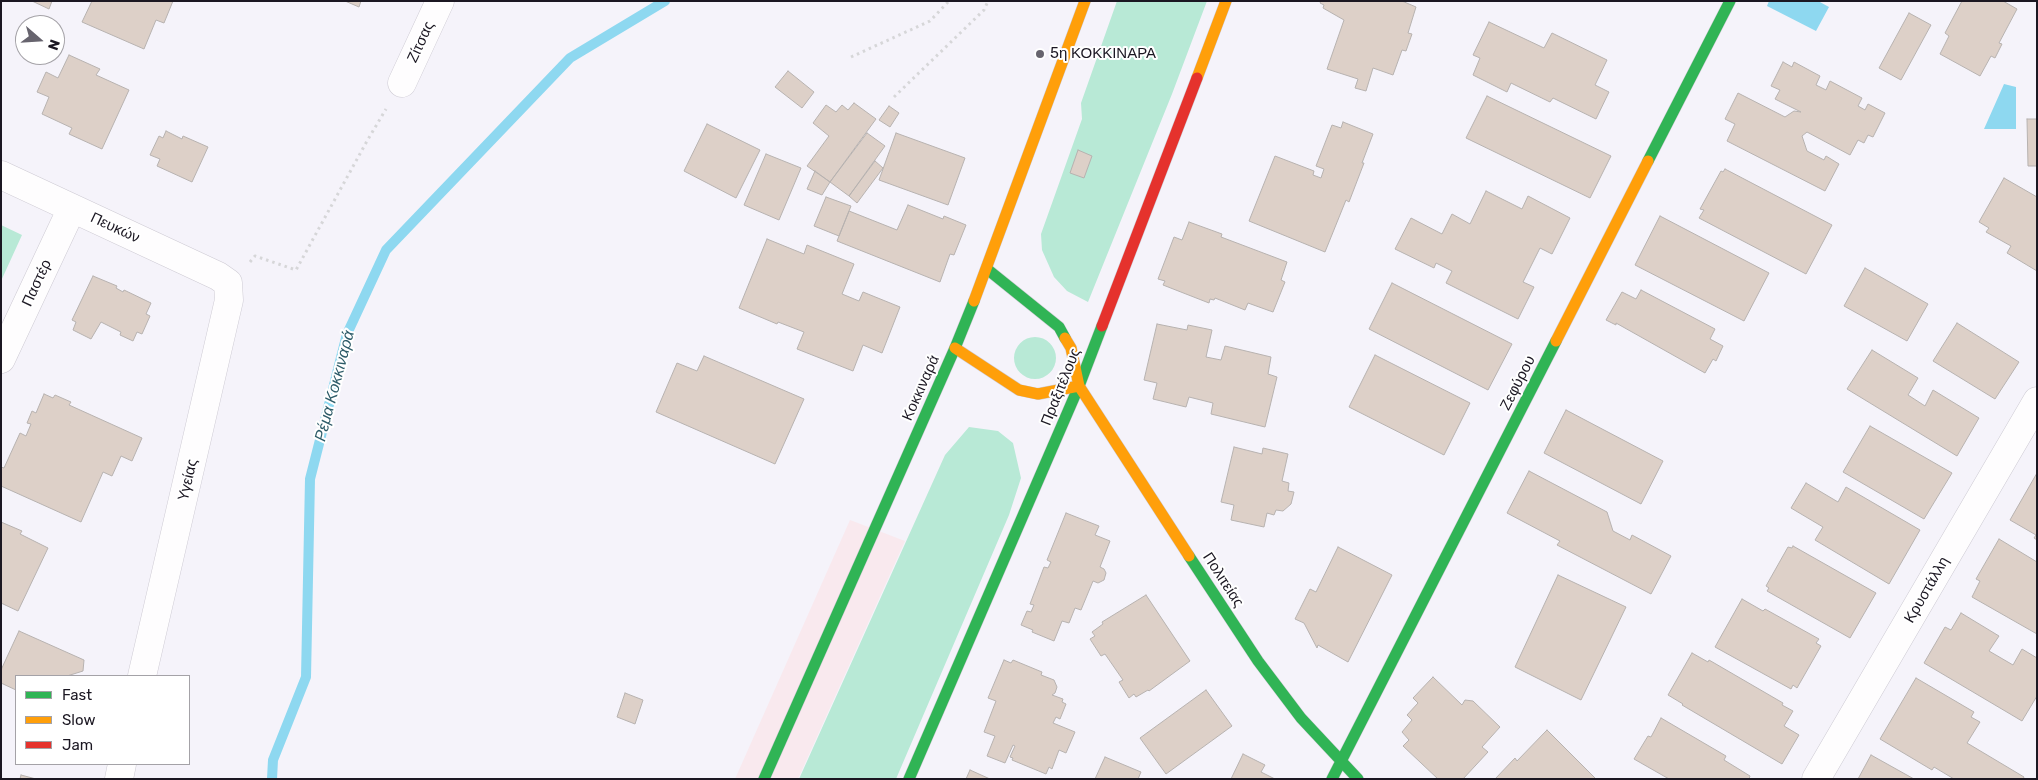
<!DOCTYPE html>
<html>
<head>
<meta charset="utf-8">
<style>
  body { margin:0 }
  #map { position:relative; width:2038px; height:780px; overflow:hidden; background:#f5f3fa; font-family:Rubik,sans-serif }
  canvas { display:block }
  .frame { position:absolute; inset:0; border:2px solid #1b1722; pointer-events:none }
  .legend { position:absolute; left:15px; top:675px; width:175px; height:90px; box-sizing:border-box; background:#fff; border:1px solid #a4a2a7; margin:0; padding:6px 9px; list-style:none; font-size:15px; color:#1b1722 }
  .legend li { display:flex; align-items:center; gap:10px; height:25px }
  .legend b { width:25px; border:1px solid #a4a2a7 }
  .north { position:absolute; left:15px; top:15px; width:50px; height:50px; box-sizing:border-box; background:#fff; border:1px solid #a4a2a7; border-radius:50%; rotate:109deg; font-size:14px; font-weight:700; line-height:20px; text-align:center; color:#1b1722 }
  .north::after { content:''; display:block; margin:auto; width:18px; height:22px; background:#67646e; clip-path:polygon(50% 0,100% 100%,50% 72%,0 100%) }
</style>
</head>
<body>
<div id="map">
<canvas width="2038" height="780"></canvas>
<div class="frame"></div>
<ul class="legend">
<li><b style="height:6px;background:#30b455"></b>Fast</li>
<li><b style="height:6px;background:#ff9f0a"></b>Slow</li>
<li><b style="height:6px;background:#e5322d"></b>Jam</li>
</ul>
<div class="north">N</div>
</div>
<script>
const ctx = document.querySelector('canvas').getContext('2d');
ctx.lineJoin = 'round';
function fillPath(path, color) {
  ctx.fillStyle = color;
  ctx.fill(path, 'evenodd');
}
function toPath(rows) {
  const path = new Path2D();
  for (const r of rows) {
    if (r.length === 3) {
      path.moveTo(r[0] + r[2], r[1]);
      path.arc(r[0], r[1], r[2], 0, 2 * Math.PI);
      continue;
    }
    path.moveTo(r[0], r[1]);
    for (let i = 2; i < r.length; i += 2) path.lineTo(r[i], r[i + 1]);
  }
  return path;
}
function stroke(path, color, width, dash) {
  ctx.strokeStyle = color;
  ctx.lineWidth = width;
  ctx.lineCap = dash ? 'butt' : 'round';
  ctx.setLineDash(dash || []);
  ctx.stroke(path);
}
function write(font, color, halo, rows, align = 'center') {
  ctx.font = font + ' Rubik,sans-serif';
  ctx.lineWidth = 4;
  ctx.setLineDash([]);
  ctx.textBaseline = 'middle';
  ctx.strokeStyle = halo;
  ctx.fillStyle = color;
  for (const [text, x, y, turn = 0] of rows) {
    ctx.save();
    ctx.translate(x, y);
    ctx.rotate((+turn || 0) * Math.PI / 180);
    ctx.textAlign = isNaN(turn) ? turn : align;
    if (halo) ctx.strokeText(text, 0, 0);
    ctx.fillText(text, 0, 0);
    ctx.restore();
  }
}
fillPath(toPath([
  [850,520,905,541,798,779,735,779]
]), '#f9e9ee');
fillPath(toPath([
  [1117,1,1207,1,1172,94,1088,302,1067,291,1054,277,1042,250,1041,234,1082,119,1081,103],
  [1,225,22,235,1,281],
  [1035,358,21],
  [969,427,998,431,1013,443,1021,478,1009,515,896,779,799,779,945,455]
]), '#b8e9d6');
fillPath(toPath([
  [1769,1,1818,1,1829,7,1816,31,1767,6],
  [2004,84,2016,87,2016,129,1984,129]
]), '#8ed8f0');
stroke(toPath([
  [272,779,273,760,306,677,310,479,347,334,386,250,570,58,665,1]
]), '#8ed8f0', 10);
const building = toPath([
  [32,1,52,1,49,9,32,1],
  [92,1,173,1,164,23,156,20,144,49,82,22,92,1],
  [345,1,361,1,359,7,345,1],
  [1321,1,1402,1,1416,7,1408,33,1412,34,1406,51,1402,50,1393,75,1373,68,1366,91,1355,88,1358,79,1327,69,1344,20,1323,8,1324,5,1320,3,1321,1],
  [1962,1,2003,1,2017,9,1999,43,2002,44,1995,58,1991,56,1980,76,1940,54,1949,36,1945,33,1962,1],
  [1909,13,1931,25,1901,80,1879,68,1909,13],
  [1489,22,1544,48,1552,33,1607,60,1595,85,1609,92,1596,119,1553,98,1550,102,1511,83,1507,92,1473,75,1480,58,1473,55,1489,22],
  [69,55,100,69,96,75,129,90,102,149,69,134,72,128,42,114,49,97,37,92,46,72,58,78,69,55],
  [1783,62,1792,67,1794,62,1820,76,1816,85,1826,90,1830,81,1862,98,1858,106,1865,110,1868,104,1885,113,1873,137,1868,135,1864,143,1858,140,1850,155,1807,132,1802,136,1807,151,1824,160,1826,156,1839,164,1825,191,1727,141,1735,124,1725,119,1738,93,1785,117,1794,111,1801,112,1775,99,1780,90,1771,86,1783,62],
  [788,71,814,92,802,108,775,87,788,71],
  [1487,96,1611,156,1590,198,1466,138,1487,96],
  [854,103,876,119,830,182,807,166,829,136,813,123,826,105,836,112,842,105,848,110,854,103],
  [889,106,899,113,890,127,879,120,889,106],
  [2027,119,2037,119,2037,166,2028,166,2027,119],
  [1343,122,1373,134,1362,163,1364,163,1349,202,1346,200,1325,252,1249,221,1275,156,1314,171,1313,175,1321,178,1324,169,1316,166,1332,125,1341,128,1343,122],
  [707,124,760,150,736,198,684,171,707,124],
  [166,131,182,139,183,136,208,147,192,182,157,166,160,159,150,155,159,136,163,138,166,131],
  [867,133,885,146,849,196,830,182,867,133],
  [896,133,965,158,948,205,879,180,896,133],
  [1078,150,1092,156,1084,178,1070,173,1078,150],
  [766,154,801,168,779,220,744,205,766,154],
  [875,161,883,168,857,203,849,196,875,161],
  [1725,169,1832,225,1806,274,1699,218,1704,210,1700,209,1721,171,1723,172,1725,169],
  [815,171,830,182,822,195,807,189,815,171],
  [2004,178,2037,197,2037,271,2007,253,2011,246,1986,232,1989,228,1979,222,2004,178],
  [1486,191,1522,209,1528,196,1570,218,1552,254,1540,248,1523,282,1534,287,1518,319,1446,283,1452,271,1436,263,1434,268,1395,249,1411,218,1442,234,1452,214,1470,224,1486,191],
  [826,197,851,206,839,236,814,226,826,197],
  [908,205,943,219,944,216,966,225,954,255,950,254,940,282,837,241,849,211,897,230,908,205],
  [1660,216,1769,273,1744,321,1635,265,1660,216],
  [1189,222,1222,234,1221,237,1287,262,1281,280,1285,282,1273,312,1248,303,1245,310,1215,298,1214,300,1210,299,1209,303,1163,285,1165,281,1158,279,1174,237,1182,240,1189,222],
  [767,239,804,254,807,245,854,264,842,294,859,301,863,292,900,307,882,353,863,345,853,371,797,349,804,332,778,322,777,324,739,308,767,239],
  [1865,268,1928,304,1907,341,1844,306,1865,268],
  [93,276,117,286,116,288,123,292,124,290,151,303,146,314,150,316,142,334,137,332,133,341,120,335,121,332,101,322,91,339,73,330,76,322,72,320,93,276],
  [1392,283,1512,344,1488,390,1369,329,1392,283],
  [1641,290,1715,329,1710,339,1723,346,1716,361,1713,359,1705,373,1616,323,1616,325,1606,320,1622,292,1636,299,1641,290],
  [1957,323,2019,362,1995,399,1933,361,1957,323],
  [1157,324,1187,330,1188,325,1212,330,1206,357,1221,360,1225,346,1271,357,1268,374,1277,377,1265,427,1211,414,1213,403,1189,397,1186,407,1153,399,1157,383,1144,380,1157,324],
  [1872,350,1918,378,1908,395,1925,406,1933,390,1979,418,1957,456,1847,389,1872,350],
  [1375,355,1470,403,1444,455,1349,407,1375,355],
  [704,356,804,399,775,464,656,412,677,363,697,371,704,356],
  [44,394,53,398,55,395,71,402,69,405,142,438,132,461,121,456,112,476,103,472,81,522,1,486,1,467,4,468,20,433,26,436,31,424,27,423,32,411,36,413,44,394],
  [1566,410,1663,461,1641,504,1544,453,1566,410],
  [1870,426,1952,473,1924,519,1843,472,1870,426],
  [1234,447,1262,454,1263,448,1288,454,1282,481,1289,483,1288,491,1294,492,1291,504,1283,511,1276,510,1274,515,1267,513,1264,527,1231,520,1234,505,1221,502,1234,447],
  [1529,471,1607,512,1613,531,1630,540,1632,535,1671,556,1651,594,1557,545,1560,541,1507,513,1529,471],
  [2037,473,2037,540,2034,538,2036,535,2010,520,2037,473],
  [1806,483,1838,502,1846,487,1920,530,1889,584,1815,540,1823,527,1791,508,1806,483],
  [1066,513,1099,526,1095,535,1110,541,1100,567,1104,569,1106,573,1104,580,1098,583,1093,581,1081,610,1075,608,1069,623,1062,621,1054,641,1032,632,1033,630,1021,625,1027,611,1031,612,1034,605,1030,604,1044,567,1048,568,1051,562,1047,560,1066,513],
  [1,522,22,531,20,534,48,548,18,611,1,603,1,522],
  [1999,539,2037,562,2037,634,1972,597,1980,581,1976,579,1999,539],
  [1793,546,1876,593,1850,638,1767,591,1769,588,1766,586,1788,547,1792,548,1793,546],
  [1338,547,1392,575,1348,662,1318,645,1317,648,1304,623,1295,619,1310,589,1316,592,1338,547],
  [1558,575,1626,607,1581,700,1515,667,1558,575],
  [1146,595,1190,661,1149,691,1148,690,1136,697,1134,694,1129,698,1119,682,1123,680,1105,654,1101,656,1090,639,1095,636,1092,632,1103,624,1102,622,1146,595],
  [1742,599,1763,611,1765,609,1819,639,1816,643,1821,646,1797,688,1793,685,1791,689,1715,647,1742,599],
  [1961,613,1999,636,1989,651,2013,665,2022,649,2037,658,2037,696,2022,721,1924,663,1945,627,1951,630,1961,613],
  [19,631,84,660,83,671,67,676,16,676,16,690,1,683,1,670,19,631],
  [1692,653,1708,662,1709,660,1783,703,1782,705,1793,711,1784,726,1799,735,1782,764,1682,705,1683,704,1668,695,1692,653],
  [1004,660,1011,663,1013,660,1042,672,1041,675,1054,680,1057,687,1055,693,1052,695,1063,699,1062,702,1066,704,1060,719,1056,717,1053,723,1075,732,1066,753,1059,750,1052,769,1049,767,1046,774,1012,760,1013,758,1010,757,1015,746,1013,745,1005,763,987,756,995,736,984,732,996,701,988,698,1004,660],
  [1433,677,1462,705,1465,700,1473,701,1500,727,1482,747,1488,752,1463,779,1438,779,1403,746,1409,740,1402,732,1412,720,1407,715,1418,703,1413,698,1433,677],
  [1916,678,1974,712,1971,717,1980,722,1967,743,2024,777,2023,779,1954,779,1934,767,1932,770,1880,739,1916,678],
  [1206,690,1232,726,1166,774,1140,738,1206,690],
  [625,693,643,700,635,724,617,717,625,693],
  [1661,718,1726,756,1724,760,1750,776,1749,779,1669,779,1634,759,1648,736,1651,737,1661,718],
  [1547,730,1596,779,1495,779,1515,758,1517,761,1547,730],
  [1243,754,1265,765,1261,772,1275,779,1231,779,1243,754],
  [1871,755,1914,779,1858,779,1871,755],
  [1105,757,1141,772,1138,779,1095,779,1105,757],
  [970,770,990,779,966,779,970,770],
  [21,775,36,779,20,779,21,775]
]);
fillPath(building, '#ddd0c8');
stroke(building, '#b7b2b0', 1);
const street = toPath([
  [402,83,440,1],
  [1,175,218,276,228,283,229,300,142,676],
  [1,359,72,208],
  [119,779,122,764],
  [1816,779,2037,401]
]);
const fast = toPath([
  [1648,161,1730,1],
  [987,269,1059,327,1065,338],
  [1189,556,1258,661,1301,718,1358,779],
  [764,779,955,348,974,301],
  [909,779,1079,386,1102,326],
  [1332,779,1556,341]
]);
const slow = toPath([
  [1197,78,1226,1],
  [974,301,1085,1],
  [1556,341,1648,161],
  [955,348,1019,390,1038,394,1079,386,1071,348,1065,338],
  [1079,386,1189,556]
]);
const jam = toPath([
  [1102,326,1197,78]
]);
stroke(street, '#cdcad3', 29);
stroke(fast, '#cdcad3', 12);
stroke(slow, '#cdcad3', 12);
stroke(jam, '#cdcad3', 12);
stroke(toPath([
  [851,57,930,21,949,1],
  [894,97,984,10,988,1],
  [250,262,255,256,296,270,367,141,386,109]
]), '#d6d6d8', 3, [2.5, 4]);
stroke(street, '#fefdfe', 28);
stroke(fast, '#30b455', 11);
stroke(slow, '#ff9f0a', 11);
stroke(jam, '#e5322d', 11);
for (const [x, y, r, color] of [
  [1040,54,5,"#67646e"]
]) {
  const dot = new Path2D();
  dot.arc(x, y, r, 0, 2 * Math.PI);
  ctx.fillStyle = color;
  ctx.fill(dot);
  stroke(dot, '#fff', 2);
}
write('15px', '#1b1722', '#fff', [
  ["Ζίτσας",421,42,-65],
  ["Πευκών",115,228,25],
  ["Παστέρ",37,283,-65],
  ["Ζεφύρου",1518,383,-63],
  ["Πραξιτέλους",1061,387,-68],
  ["Κοκκιναρά",921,388,-66],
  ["Υγείας",188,480,-77],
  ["Πολιτείας",1223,580,57],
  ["Κρυστάλλη",1927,590,-60]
]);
write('15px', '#1b1722', '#fff', [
  ["5η ΚΟΚΚΙΝΑΡΑ",1050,54]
], 'left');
write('italic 16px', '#2d5b68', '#fff', [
  ["Ρέμα Κοκκιναρά",335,386,-75]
]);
</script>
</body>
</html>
